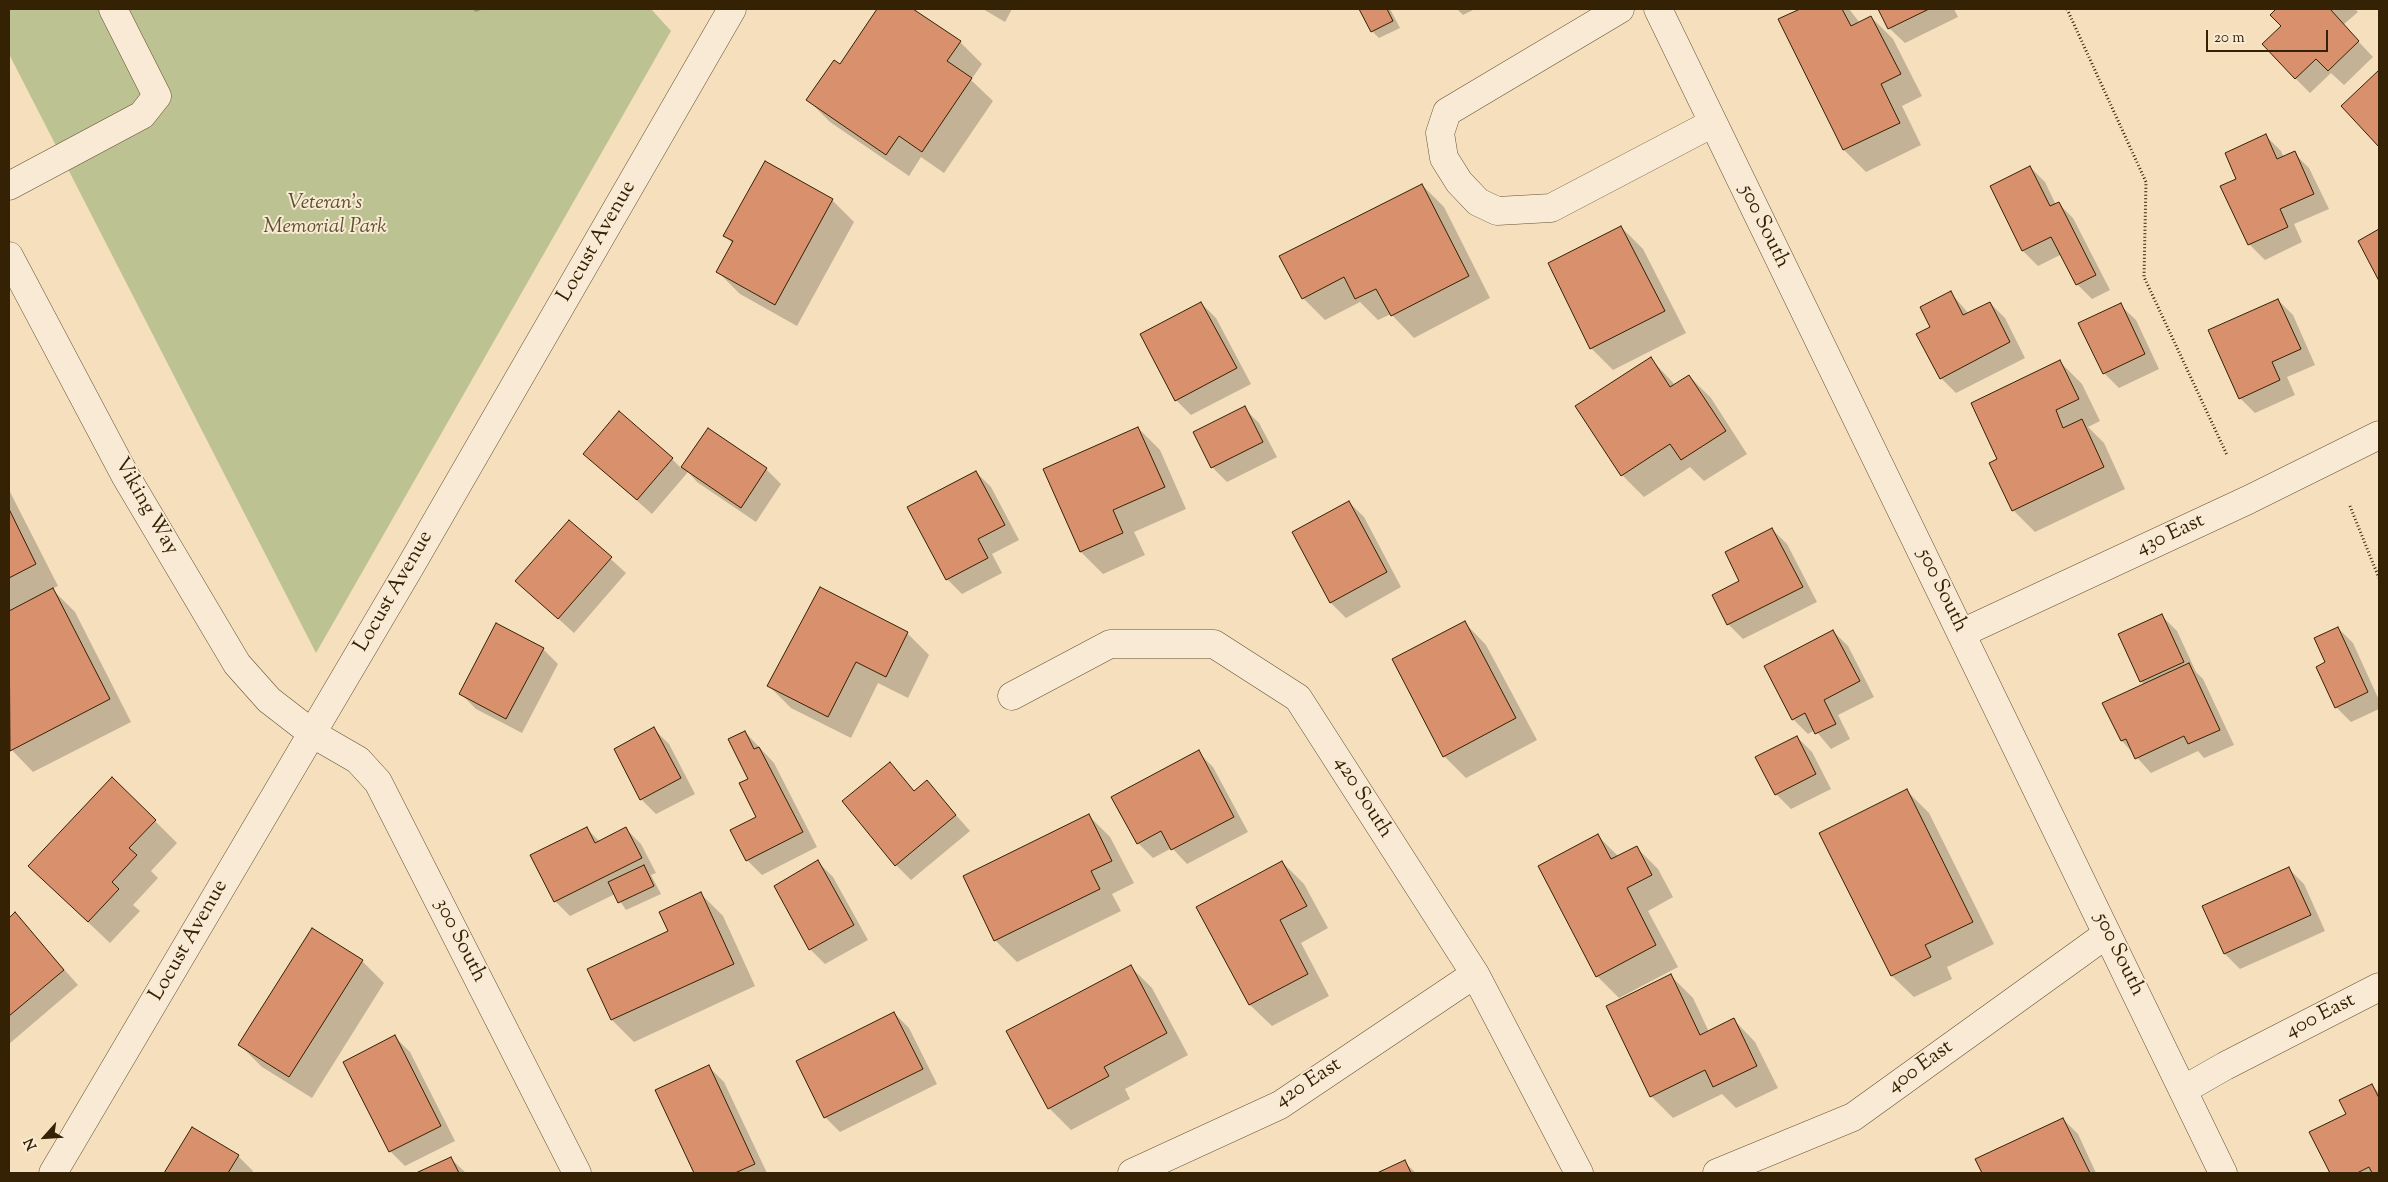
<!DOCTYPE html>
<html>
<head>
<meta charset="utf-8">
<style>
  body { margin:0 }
  #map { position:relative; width:2388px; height:1182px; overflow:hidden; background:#f5dfbd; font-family:"Sorts Mill Goudy",serif }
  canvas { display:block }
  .frame { position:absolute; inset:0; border:10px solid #352103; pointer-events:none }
  .north { position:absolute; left:20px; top:1112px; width:50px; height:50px; -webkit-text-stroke:4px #f8ead4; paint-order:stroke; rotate:244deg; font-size:14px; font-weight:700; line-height:20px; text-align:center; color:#352103 }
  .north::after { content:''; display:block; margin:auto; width:18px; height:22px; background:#352103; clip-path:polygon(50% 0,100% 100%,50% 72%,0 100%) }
  .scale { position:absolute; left:2206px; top:30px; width:122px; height:22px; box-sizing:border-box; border:2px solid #352103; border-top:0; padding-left:6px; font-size:15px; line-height:18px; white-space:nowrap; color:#352103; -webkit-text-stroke:4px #f8ead4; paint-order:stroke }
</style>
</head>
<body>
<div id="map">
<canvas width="2388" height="1182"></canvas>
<div class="frame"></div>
<div class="north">N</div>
<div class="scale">20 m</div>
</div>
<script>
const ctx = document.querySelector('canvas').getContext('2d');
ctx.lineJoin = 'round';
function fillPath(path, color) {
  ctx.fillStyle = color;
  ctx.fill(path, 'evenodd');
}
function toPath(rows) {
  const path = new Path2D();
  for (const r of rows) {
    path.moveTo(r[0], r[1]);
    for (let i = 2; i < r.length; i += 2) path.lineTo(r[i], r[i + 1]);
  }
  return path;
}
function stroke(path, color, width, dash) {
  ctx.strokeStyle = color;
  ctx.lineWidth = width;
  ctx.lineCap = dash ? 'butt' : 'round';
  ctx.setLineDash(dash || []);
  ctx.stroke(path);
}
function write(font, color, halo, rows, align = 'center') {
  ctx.font = font + ' "Sorts Mill Goudy",serif';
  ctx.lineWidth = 4;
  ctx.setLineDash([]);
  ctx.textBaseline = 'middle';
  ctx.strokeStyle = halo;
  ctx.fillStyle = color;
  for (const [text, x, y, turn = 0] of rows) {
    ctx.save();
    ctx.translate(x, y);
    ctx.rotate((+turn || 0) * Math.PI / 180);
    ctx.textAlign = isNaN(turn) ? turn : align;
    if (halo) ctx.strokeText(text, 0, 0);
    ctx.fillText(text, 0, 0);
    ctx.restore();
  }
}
fillPath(toPath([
  [9,9,651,9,671,31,316,653,9,54]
]), '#bcc291');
fillPath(toPath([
  [472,9,483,9,476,12],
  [878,9,910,9,960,42,982,64,971,80,993,101,944,173,921,157,909,176,830,122,808,100,840,65],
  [983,9,1012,9,1005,22],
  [1361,9,1390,9,1400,28,1379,38,1372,31],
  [1457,9,1475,9,1463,15],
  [1803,9,1849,9,1860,23,1871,17,1893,39,1922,96,1902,106,1921,145,1866,172,1844,150,1780,20],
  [1879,9,1954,9,1958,17,1905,43,1889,28],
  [2278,9,2355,9,2358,12,2343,25,2373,57,2344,85,2331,73,2310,93,2295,78,2282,26,2272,15],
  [2379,72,2379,145,2343,106],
  [2266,136,2281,151,2284,158,2294,153,2309,168,2329,209,2294,224,2302,242,2265,260,2250,245,2222,186,2238,179],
  [2030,167,2045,182,2056,205,2058,203,2073,218,2110,290,2092,299,2077,284,2062,254,2038,266,2023,251,1992,186],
  [1422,185,1444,207,1490,298,1414,338,1391,314,1378,320,1360,302,1325,320,1303,298],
  [832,200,854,222,797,326,740,294,718,272,733,244,725,236],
  [1621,227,1643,249,1686,333,1613,370,1591,348],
  [1950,292,1969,314,1990,303,2005,318,2025,358,1956,393,1941,378,1932,327],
  [2278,300,2293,315,2315,365,2287,377,2295,395,2255,413,2240,398],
  [1201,303,1216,318,1251,384,1191,415,1176,400,1141,335],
  [2120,305,2136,320,2159,369,2119,388,2104,373],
  [1651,359,1675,385,1689,376,1711,398,1747,454,1704,481,1690,467,1644,497,1622,475],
  [2060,362,2082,384,2100,421,2088,427,2104,443,2125,489,2035,532,2013,510,1998,460],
  [1244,408,1259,423,1277,457,1227,482,1212,467],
  [1138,428,1160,450,1186,509,1134,532,1145,555,1103,574,1081,552,1045,469],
  [708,429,766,469,781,484,756,522,697,482,688,472,652,514,584,454,672,459,681,468],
  [976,472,991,487,1019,540,992,554,1002,573,962,594,947,579],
  [9,490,58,586,52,589,75,612,131,722,33,772,9,747],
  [1349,502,1364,517,1401,587,1346,618,1331,603,1293,532],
  [569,521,626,573,574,633,517,581],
  [1772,529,1787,544,1817,602,1743,639,1728,624,1741,582],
  [2162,616,2177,631,2196,672,2203,679,2234,745,2204,758,2198,751,2151,773,2122,741,2104,703,2144,685,2141,681],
  [1465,623,1486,645,1537,740,1466,778,1444,756],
  [2338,628,2353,643,2379,700,2379,709,2351,722,2336,707,2327,663],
  [1833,631,1848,646,1874,697,1838,715,1850,739,1831,749,1815,730,1808,734,1793,719],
  [907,633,929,655,908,698,878,683,851,738,791,708,769,686],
  [543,649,558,664,522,733,476,709,461,694],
  [654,729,669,744,695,794,656,814,641,799],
  [745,732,774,763,817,847,762,875,747,860,757,817,750,780],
  [1797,737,1812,752,1831,789,1791,809,1776,794],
  [1198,752,1213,767,1248,832,1187,864,1172,848,1153,858,1138,843],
  [890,764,915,792,927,782,970,831,911,880,896,865],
  [1907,791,1929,813,1994,944,1947,967,1952,979,1914,997,1892,976],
  [1088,815,1110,837,1134,883,1112,894,1121,911,1017,962,995,940,964,877],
  [155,821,177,843,151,871,158,878,133,905,140,911,110,943,52,888],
  [586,828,600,842,626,829,641,844,656,873,651,875,661,894,626,910,615,894,570,916,555,901],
  [1598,836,1619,857,1636,847,1658,869,1673,897,1648,911,1678,967,1619,998,1597,976],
  [818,862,833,877,868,940,825,964,810,949],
  [1282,862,1304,884,1328,928,1301,943,1329,996,1272,1026,1250,1005,1198,907],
  [2289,869,2304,884,2325,931,2240,969,2225,954,2204,907],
  [701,894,723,916,755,986,634,1042,612,1020,589,969,670,932],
  [15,914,78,985,9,1044,9,919],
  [362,961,384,983,312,1098,262,1067,240,1045],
  [1130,966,1152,988,1188,1055,1125,1089,1130,1099,1071,1130,1049,1108],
  [1671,976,1693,998,1709,1032,1734,1020,1755,1042,1778,1088,1736,1108,1722,1094,1673,1118,1651,1096],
  [894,1013,909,1028,937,1084,840,1132,825,1117],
  [395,1037,410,1052,455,1141,405,1166,390,1151],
  [709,1067,724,1082,767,1173,695,1173,657,1091],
  [2372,1085,2379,1093,2379,1173,2331,1173,2311,1133,2348,1114],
  [2063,1119,2078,1134,2096,1173,1984,1173,1977,1159],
  [192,1129,238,1156,253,1171,252,1173,166,1173],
  [450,1158,466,1173,419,1173],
  [1404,1162,1416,1173,1380,1173]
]), '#0003');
const building = toPath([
  [877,9,913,9,961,41,947,61,972,78,922,152,899,136,886,155,806,100,834,60,840,64,877,9],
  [1359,9,1387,9,1393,21,1371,32,1359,9],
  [1800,9,1842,9,1851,26,1871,16,1901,74,1881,84,1900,123,1843,150,1778,19,1800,9],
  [1878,9,1929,9,1888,29,1878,9],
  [2276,9,2330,9,2359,41,2328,71,2316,59,2295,79,2262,44,2281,26,2270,15,2276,9],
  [2379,70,2379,147,2341,106,2379,70],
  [2266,134,2277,159,2295,151,2314,194,2280,209,2288,227,2248,245,2220,186,2236,179,2225,153,2266,134],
  [765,161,833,199,775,305,716,272,733,241,723,236,765,161],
  [2030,166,2050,206,2059,202,2096,275,2076,285,2051,237,2022,251,1990,186,2030,166],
  [1422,184,1469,276,1391,316,1376,289,1355,299,1344,277,1302,299,1279,256,1422,184],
  [1621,226,1665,311,1590,349,1548,263,1621,226],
  [2379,229,2379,281,2358,241,2379,229],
  [1951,291,1963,315,1990,302,2010,342,1940,379,1916,334,1930,327,1920,307,1951,291],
  [2278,299,2301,349,2272,362,2280,380,2239,399,2208,330,2278,299],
  [1201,302,1237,368,1175,401,1140,334,1201,302],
  [2121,303,2145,354,2103,374,2078,323,2121,303],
  [1651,357,1670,387,1689,375,1726,431,1681,460,1670,444,1621,476,1575,406,1651,357],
  [2060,360,2079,399,2056,410,2063,428,2082,419,2104,467,2012,511,1989,463,1997,459,1971,403,2060,360],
  [1245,406,1263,442,1211,468,1193,432,1245,406],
  [619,411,673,458,637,500,583,454,619,411],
  [1138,427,1165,487,1113,510,1123,533,1080,552,1043,469,1138,427],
  [708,428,767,468,741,508,681,467,708,428],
  [976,471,1005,525,978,539,988,558,946,580,907,507,976,471],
  [1349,501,1387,572,1330,603,1292,532,1349,501],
  [9,509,36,564,9,578,9,509],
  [569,520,612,557,558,619,515,581,569,520],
  [1772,528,1803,587,1727,625,1712,595,1739,581,1725,552,1772,528],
  [820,587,908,632,886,677,856,662,828,717,767,686,820,587],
  [53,588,110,699,10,751,9,611,53,588],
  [2162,614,2184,662,2140,682,2118,634,2162,614],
  [1465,621,1516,718,1443,757,1392,659,1465,621],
  [496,623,544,648,506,719,459,694,496,623],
  [2338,627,2368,692,2335,708,2316,667,2325,662,2314,638,2338,627],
  [1833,630,1860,681,1824,700,1836,724,1815,734,1805,713,1792,720,1764,666,1833,630],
  [2189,663,2220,730,2188,744,2184,736,2135,759,2126,739,2121,741,2102,703,2189,663],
  [654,727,681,778,640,800,614,749,654,727],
  [745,731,754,749,759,747,803,832,746,861,730,830,756,817,739,783,748,779,728,739,745,731],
  [1797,736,1816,774,1775,795,1755,757,1797,736],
  [1199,750,1234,817,1171,850,1161,831,1137,844,1111,797,1199,750],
  [890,762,914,791,927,780,956,815,895,866,842,801,890,762],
  [112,777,156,820,129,848,137,855,112,882,119,889,88,922,28,866,112,777],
  [1907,789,1973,922,1925,945,1931,957,1891,976,1819,833,1907,789],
  [1089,814,1112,861,1091,871,1100,889,994,941,963,876,1089,814],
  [587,827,595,843,626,827,642,858,554,902,530,855,587,827],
  [1598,834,1611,859,1637,846,1652,875,1627,888,1656,945,1596,977,1538,866,1598,834],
  [818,860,854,925,809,950,774,886,818,860],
  [1282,861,1307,906,1280,920,1308,974,1249,1005,1196,907,1282,861],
  [644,865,654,886,618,903,608,882,644,865],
  [2289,867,2311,915,2224,954,2202,906,2289,867],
  [701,892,734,964,611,1020,587,969,668,931,659,912,701,892],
  [15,912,64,970,9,1016,9,918,15,912],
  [312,928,363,960,289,1077,238,1045,312,928],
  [1131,965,1167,1033,1104,1067,1109,1076,1048,1109,1006,1031,1131,965],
  [1671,974,1700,1035,1734,1018,1757,1066,1713,1087,1705,1070,1650,1097,1606,1006,1671,974],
  [894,1012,923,1069,824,1118,796,1061,894,1012],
  [395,1035,441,1126,389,1152,343,1062,395,1035],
  [709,1065,755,1164,735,1173,694,1173,655,1090,709,1065],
  [2372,1084,2379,1098,2379,1173,2372,1173,2369,1167,2357,1173,2330,1173,2309,1132,2346,1114,2339,1100,2372,1084],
  [2063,1118,2090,1173,1982,1173,1975,1159,2063,1118],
  [192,1127,239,1155,228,1173,164,1173,192,1127],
  [451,1157,459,1173,416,1173,451,1157],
  [1405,1160,1411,1173,1377,1173,1405,1160]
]);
fillPath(building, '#d8906d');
stroke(building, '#352103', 1);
const minor = toPath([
  [1620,9,1447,112,1440,133,1444,158,1459,182,1478,202,1497,211,1551,208,1713,123],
  [1658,9,2223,1173],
  [9,186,142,115,157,96,113,9],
  [9,256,125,475,237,664,269,700,313,734,358,760,378,782,577,1173],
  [1962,633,2248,500,2379,435],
  [1012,696,1110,644,1214,644,1298,698,1475,974,1579,1173],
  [2183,1090,2225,1066,2379,987],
  [53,1173,410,567,732,9],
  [1132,1173,1280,1105,1475,974],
  [1717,1173,1853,1117,2107,934]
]);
stroke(minor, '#655032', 29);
stroke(toPath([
  [2067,9,2146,182,2144,277,2227,455],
  [2350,506,2379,578]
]), '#352103', 3, [1, 2.5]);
stroke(minor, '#f8ead4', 28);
write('italic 21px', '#5e512e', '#f8ead4', [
  ["Veteran's",325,204],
  ["Memorial Park",325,228]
]);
write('21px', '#352103', '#f8ead4', [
  ["500 South",1763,227,64],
  ["Locust Avenue",598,242,-60],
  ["Viking Way",145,507,60],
  ["430 East",2171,536,-25],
  ["500 South",1941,591,64],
  ["Locust Avenue",395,592,-60],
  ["420 South",1362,798,58],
  ["Locust Avenue",190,941,-60],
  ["300 South",459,941,63],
  ["500 South",2118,955,64],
  ["400 East",2321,1017,-27],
  ["400 East",1921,1068,-36],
  ["420 East",1309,1084,-33]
]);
</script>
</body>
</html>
